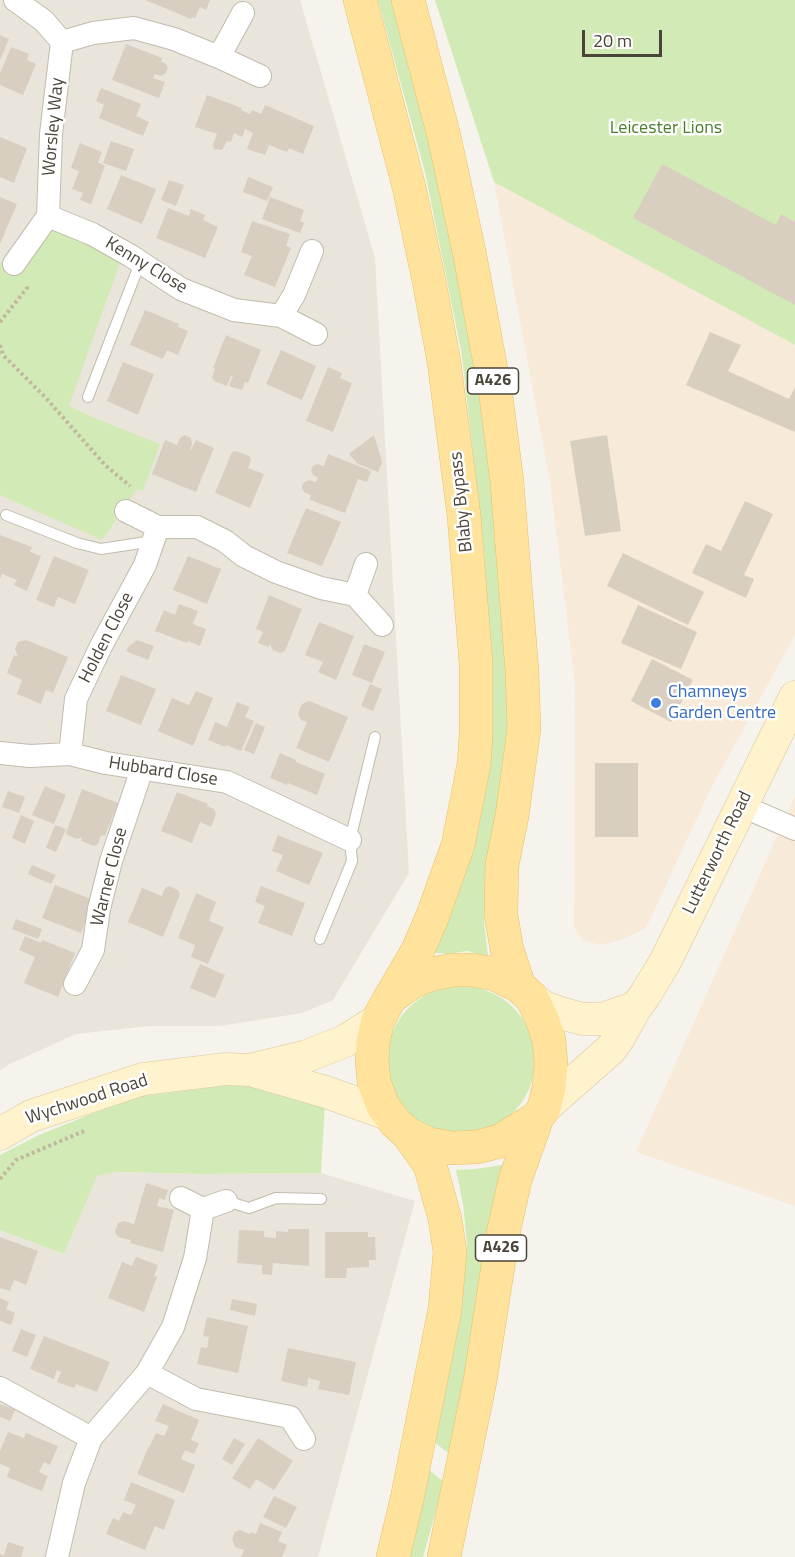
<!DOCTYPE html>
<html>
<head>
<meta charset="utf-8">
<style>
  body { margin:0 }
  #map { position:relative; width:795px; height:1557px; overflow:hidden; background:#f6f3ec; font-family:"Titillium Web",sans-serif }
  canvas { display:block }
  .scale { position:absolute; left:582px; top:30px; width:80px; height:27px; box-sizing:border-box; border:3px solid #4b4439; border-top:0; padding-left:8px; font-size:18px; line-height:21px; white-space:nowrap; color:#4b4439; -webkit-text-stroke:4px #fff; paint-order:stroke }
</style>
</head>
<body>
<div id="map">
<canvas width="795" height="1557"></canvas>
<div class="scale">20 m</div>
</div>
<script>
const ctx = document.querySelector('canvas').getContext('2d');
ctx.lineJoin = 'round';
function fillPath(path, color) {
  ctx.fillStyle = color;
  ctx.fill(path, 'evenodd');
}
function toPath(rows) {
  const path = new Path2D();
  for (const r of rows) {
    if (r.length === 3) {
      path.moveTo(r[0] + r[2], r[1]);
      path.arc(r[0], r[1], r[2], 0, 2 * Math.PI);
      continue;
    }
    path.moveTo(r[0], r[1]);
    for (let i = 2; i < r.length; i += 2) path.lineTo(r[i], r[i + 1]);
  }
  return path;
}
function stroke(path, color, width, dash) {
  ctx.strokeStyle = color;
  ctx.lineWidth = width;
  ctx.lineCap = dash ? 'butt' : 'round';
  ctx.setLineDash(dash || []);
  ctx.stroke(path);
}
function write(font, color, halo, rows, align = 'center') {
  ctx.font = font + ' "Titillium Web",sans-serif';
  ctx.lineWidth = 5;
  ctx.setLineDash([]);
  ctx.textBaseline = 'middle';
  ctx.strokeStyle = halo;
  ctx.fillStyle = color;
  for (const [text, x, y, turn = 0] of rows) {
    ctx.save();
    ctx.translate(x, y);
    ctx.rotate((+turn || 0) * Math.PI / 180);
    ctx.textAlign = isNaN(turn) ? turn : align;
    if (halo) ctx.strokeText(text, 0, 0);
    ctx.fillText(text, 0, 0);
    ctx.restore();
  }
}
fillPath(toPath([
  [0,0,300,0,375,258,409,873,333,1000,302,1013,220,1026,149,1026,76,1034,10,1064,0,1070],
  [118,1172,202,1174,321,1173,415,1201,318,1557,0,1557,0,1230,64,1254,96,1176]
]), '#eae5da');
fillPath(toPath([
  [494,182,795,345,795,635,711,788,646,928,624,939,601,945,582,940,574,927,575,684,550,482],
  [795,796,795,1206,636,1152]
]), '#f7ead8');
fillPath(toPath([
  [378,0,393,0,431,146,478,376,493,493,508,643,509,726,496,813,488,853,484,923,488,956,467,951,447,954,431,952,462,884,475,837,487,780,493,724,491,661,484,551,462,355,425,172],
  [435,0,795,0,795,345,494,182],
  [48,216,122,251,117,271,69,406,94,418,160,444,143,491,137,489,102,540,0,495,0,262,14,264],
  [461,1060,74],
  [249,1070,325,1102,321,1173,202,1174,118,1172,97,1176,64,1254,0,1230,0,1155,39,1135,91,1114,142,1096,230,1085],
  [502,1165,504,1169,496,1188,488,1235,474,1332,451,1455,435,1443,461,1312,467,1244,463,1204,456,1170,475,1169],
  [428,1469,444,1482,423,1557,408,1557]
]), '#d2eab5');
fillPath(toPath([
  [145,0,210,0,206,10,200,7,195,18,192,17,191,19],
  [0,35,9,39,0,60],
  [126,44,162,58,161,61,166,64,168,68,165,74,161,76,155,74,153,78,165,82,159,98,112,80],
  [11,47,29,54,27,60,36,64,23,95,0,85,0,74],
  [101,88,141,104,136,116,149,122,143,136,99,118,104,105,96,101],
  [207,95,242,108,241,110,250,114,252,110,261,114,265,105,314,126,303,154,289,148,287,152,269,145,265,155,247,149,253,133,245,129,242,137,234,133,231,142,227,141,222,150,214,149,213,145,217,134,195,127],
  [0,137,27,148,14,183,0,177],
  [111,141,134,149,126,171,103,163],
  [80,143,102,152,98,162,105,166,91,204,80,200,83,193,72,189,79,171,71,168],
  [662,164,776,225,781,214,795,222,795,305,633,218],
  [121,175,156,189,142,224,107,209],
  [248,177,273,187,267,201,243,192],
  [169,180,184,185,176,206,161,200],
  [0,197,17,204,0,244],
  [270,197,304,210,300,221,304,223,300,233,262,219],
  [168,208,189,216,191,209,205,215,203,220,218,227,205,258,156,238],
  [252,221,290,234,286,246,291,248,275,287,244,275,252,256,241,252],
  [145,310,179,324,178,327,188,331,178,355,167,350,163,359,130,345],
  [710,332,741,345,728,371,789,399,795,387,795,432,686,385],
  [226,335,261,350,248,383,245,382,242,390,231,387,229,385,233,376,231,376,227,386,214,381,212,377,215,369,213,368],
  [281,350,316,366,302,400,266,384],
  [123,362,154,374,138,415,107,401],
  [328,367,342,373,340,378,352,383,333,432,306,421],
  [185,435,191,438,192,444,190,450,191,450,196,440,214,448,196,492,152,474,165,440,177,445,180,438],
  [374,435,382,462,378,472,358,464,349,454],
  [607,435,621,531,585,536,570,441],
  [236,451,249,456,251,460,248,468,264,474,250,508,215,493,232,452],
  [328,454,371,471,367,482,358,479,345,513,310,500,311,495,304,492,302,488,303,483,309,480,316,482,318,478,313,475,311,470,313,466,317,464,324,466],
  [745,501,773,514,744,575,754,579,746,598,692,573,706,544,721,551],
  [306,508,341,522,322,566,287,553],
  [0,535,32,547,30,552,41,556,27,591,14,585,17,580,2,574,0,579],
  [623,553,704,592,688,625,607,586],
  [54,556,89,570,75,604,58,597,54,607,36,600],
  [188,556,221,569,207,604,173,590],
  [269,595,302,609,285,651,280,653,273,650,270,644,269,647,258,643,263,632,256,629],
  [179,604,198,611,193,624,206,629,200,646,188,641,187,643,155,631,164,610,175,615],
  [638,605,697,632,681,669,621,643],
  [319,622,354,636,336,680,318,672,323,662,305,655],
  [26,640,68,657,53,693,46,690,41,704,17,694,22,680,7,673,14,655,18,657,15,649,18,642],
  [137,640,154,646,148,660,126,651,128,647],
  [364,644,385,652,372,683,352,675],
  [652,659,693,680,671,722,631,701],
  [121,675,156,689,141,725,106,711],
  [370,684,382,689,373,711,361,706],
  [196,691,213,698,193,746,158,731,172,698,189,705],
  [309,701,348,717,329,762,296,748,307,722,301,720,298,714,302,704],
  [237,702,250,707,245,717,254,721,241,751,226,745,225,747,208,740,215,722,227,727],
  [256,723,265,727,254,754,244,750],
  [280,753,296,760,296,762,325,774,317,795,288,783,287,785,270,778],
  [595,763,638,763,638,837,595,837],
  [45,786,66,795,54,824,32,815],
  [82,789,118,803,105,836,101,835,98,844,94,846,81,841,82,837,77,839,67,835,66,833],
  [8,791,25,797,19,813,2,807],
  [177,792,208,804,207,806,214,809,216,814,211,827,200,822,192,843,161,831],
  [21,815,34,821,25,844,12,838],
  [55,825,66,829,56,852,46,848],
  [278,835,323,853,309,885,276,871,283,855,272,851],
  [32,865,56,875,51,884,28,874],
  [55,885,94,900,81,933,42,918],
  [169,886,178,890,180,894,163,937,128,922,142,888,162,896,165,888],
  [261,886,305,903,292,936,258,923,265,906,255,902],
  [196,893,216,902,209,921,224,927,208,964,191,957,195,945,178,938],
  [16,919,42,929,38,939,12,929],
  [25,936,41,943,42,940,75,953,58,997,24,983,35,957,19,950],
  [200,964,225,975,215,998,190,988],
  [146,1183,168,1190,165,1200,159,1198,157,1206,174,1210,163,1252,130,1243,131,1240,118,1237,115,1232,118,1223,123,1221,134,1224],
  [288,1229,309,1229,309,1266,273,1263,272,1275,262,1274,262,1265,237,1263,239,1230,264,1231,264,1237,276,1238,276,1231,288,1232],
  [325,1232,368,1232,368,1237,375,1237,376,1260,369,1260,369,1267,347,1268,346,1278,325,1278],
  [0,1237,38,1251,26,1285,14,1280,10,1291,0,1288],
  [136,1257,158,1265,154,1276,157,1277,144,1312,108,1298,122,1262,132,1266],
  [0,1298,9,1302,6,1309,15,1313,11,1325,0,1321],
  [232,1299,257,1304,255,1316,230,1310],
  [207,1317,248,1326,238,1373,197,1364,201,1347,207,1348,209,1337,203,1336],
  [21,1329,36,1335,27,1357,12,1351],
  [44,1336,110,1362,97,1392,76,1384,74,1388,57,1382,61,1372,57,1370,54,1379,30,1369],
  [288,1348,356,1362,349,1395,318,1389,320,1381,308,1378,307,1387,281,1381],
  [0,1404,15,1410,10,1421,0,1417],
  [163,1404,199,1420,191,1440,199,1443,194,1454,185,1450,181,1459,195,1465,184,1493,137,1474,149,1446,150,1446,156,1433,164,1436,169,1426,155,1421],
  [8,1432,24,1438,26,1433,58,1446,50,1465,44,1462,39,1472,48,1476,42,1491,7,1477,10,1468,0,1464,0,1451],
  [234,1438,245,1444,232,1465,222,1459],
  [258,1438,293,1461,274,1490,256,1479,250,1489,232,1478],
  [131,1482,175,1500,164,1530,155,1526,145,1550,106,1534,113,1518,119,1521,123,1512,131,1515,136,1505,124,1500],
  [274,1496,297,1507,286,1528,263,1517],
  [260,1523,282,1532,278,1541,287,1545,282,1557,241,1557,244,1550,235,1547,232,1539,235,1532,240,1530,250,1534,251,1532,256,1534],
  [8,1542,24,1547,21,1557,0,1557,0,1554,4,1556]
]), '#d8cfc1');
const lane = toPath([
  [88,397,140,263],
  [6,515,77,543,101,549,153,541],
  [320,939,352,861,350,840,375,737],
  [226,1201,249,1208,276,1198,321,1199]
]);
const street = toPath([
  [62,42,93,33,134,28,174,39,219,57,260,76],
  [219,57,243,13],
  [48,216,92,234,131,256,181,289,234,310,281,316,294,295,312,251],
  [14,264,48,216,51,134,62,42,44,21,15,0],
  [281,316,316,334],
  [126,511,158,527],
  [355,595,366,564],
  [0,753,30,756,70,754,106,763,227,782,350,840],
  [70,754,76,699,101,646,145,565,158,527,197,527,225,541,244,556,276,572,321,588,355,595,382,625],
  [742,806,795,829],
  [75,984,93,950,99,909,111,861,142,769],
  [181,1198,203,1209],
  [147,1373,196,1399,290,1417,304,1439],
  [0,1388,91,1438],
  [57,1557,74,1483,91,1438,147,1373,173,1327,195,1258,203,1209,226,1201]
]);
const secondary = toPath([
  [532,998,544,1007,564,1014,583,1019,602,1019,636,1007],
  [250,1070,326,1092,390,1115],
  [544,1108,611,1049,620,1036,636,1007,645,995,665,962,795,697],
  [0,1134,31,1116,143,1079,226,1069,249,1070,307,1056,345,1041,378,1020]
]);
const primary = toPath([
  [360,0,409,187,429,281,444,362,464,516,476,664,476,734,474,764,458,845,433,915,418,950,390,998],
  [408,0,444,136,470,256,496,396,507,482,522,671,524,729,512,816,502,865,501,915,507,950,519,986],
  [393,1557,407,1499,445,1309,450,1252,445,1219,430,1165,408,1134],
  [444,1557,480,1381,503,1234,515,1180,537,1118,544,1108,549,1087,551,1064,549,1040,542,1019,532,998,519,986,495,974,473,970,453,970,432,974,412,982,390,998,378,1020,373,1042,372,1061,374,1082,383,1106,395,1122,408,1134,429,1144,452,1148,477,1147,500,1141,537,1118]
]);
stroke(lane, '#c2bbae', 12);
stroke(street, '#c2bbae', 24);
stroke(secondary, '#d6c79b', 33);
stroke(primary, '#e6c16a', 34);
stroke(toPath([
  [0,322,27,288,25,284],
  [0,345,3,355,45,397,105,465,130,486],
  [0,1179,16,1160,84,1131]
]), '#c4b79f', 4, [3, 3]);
stroke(lane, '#fff', 10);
stroke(street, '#fff', 22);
stroke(secondary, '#fff3cd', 32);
stroke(primary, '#ffe39c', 33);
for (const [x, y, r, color] of [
  [656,703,6,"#3f7fe0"]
]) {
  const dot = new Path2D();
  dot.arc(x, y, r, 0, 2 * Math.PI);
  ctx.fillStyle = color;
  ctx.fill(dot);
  stroke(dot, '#fff', 2);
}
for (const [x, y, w] of [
  [493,381,51],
  [501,1248,51]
]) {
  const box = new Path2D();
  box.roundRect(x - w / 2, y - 13, w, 26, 4.5);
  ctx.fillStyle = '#fff';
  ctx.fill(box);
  stroke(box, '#4b4439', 1.5);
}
write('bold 16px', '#4b4439', null, [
  ["A426",493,381],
  ["A426",501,1248]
]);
write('18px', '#4b4439', '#fff', [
  ["Worsley Way",54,127,-85],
  ["Kenny Close",146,266,31],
  ["Blaby Bypass",462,502,-96],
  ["Holden Close",107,638,-63],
  ["Hubbard Close",163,772,9],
  ["Lutterworth Road",718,853,-64],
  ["Warner Close",110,877,-76],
  ["Wychwood Road",87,1100,-18]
]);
write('18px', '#4a7f2a', '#fff', [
  ["Leicester Lions",666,129]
]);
write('18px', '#366cbe', '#fff', [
  ["Chamneys",668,693],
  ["Garden Centre",668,714]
], 'left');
</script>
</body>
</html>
